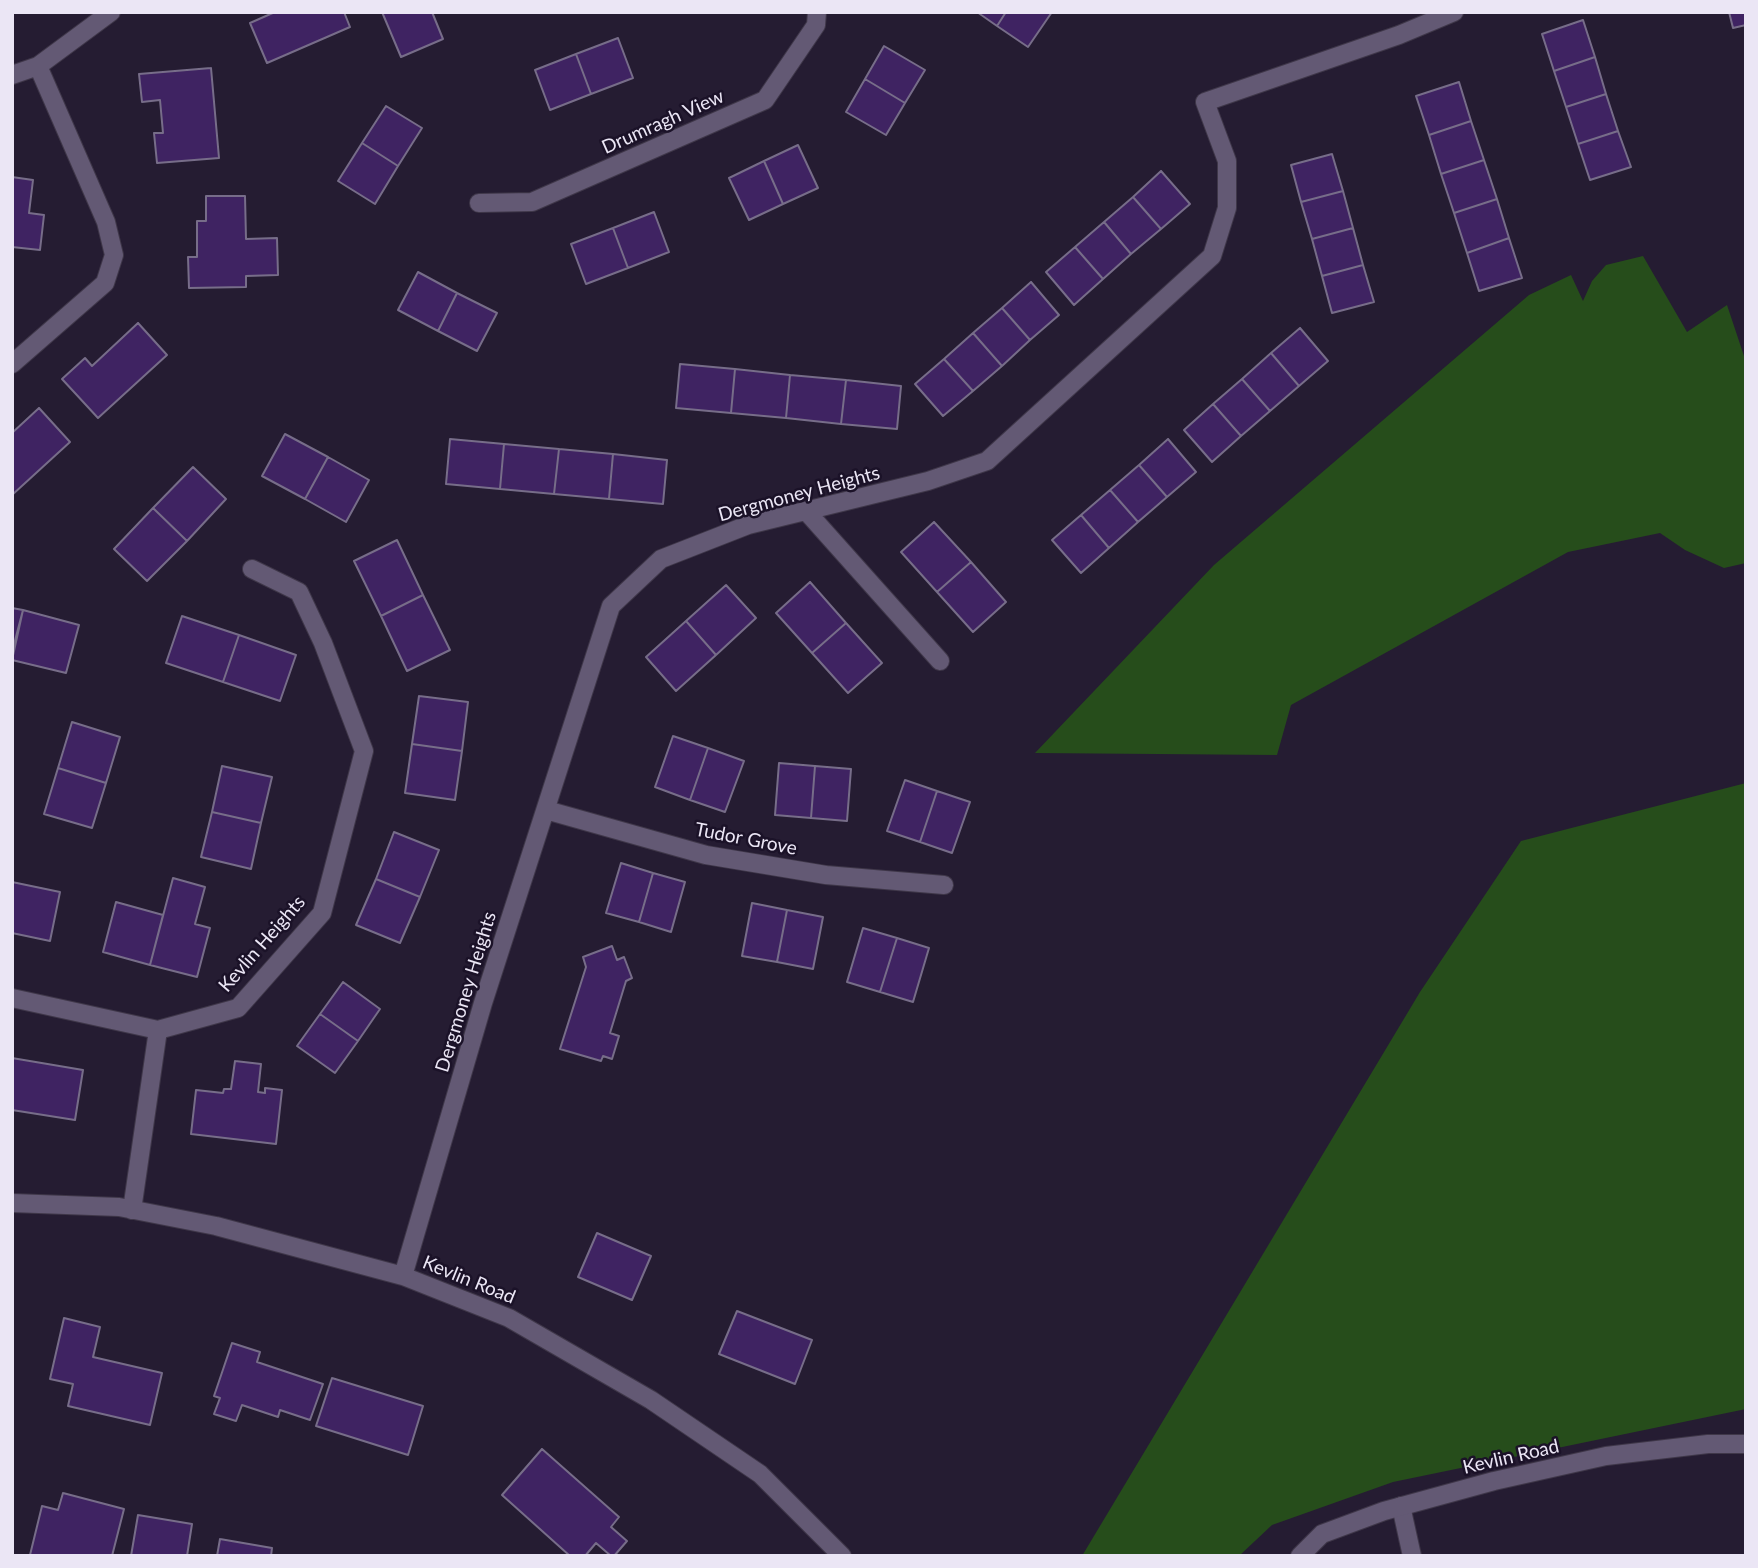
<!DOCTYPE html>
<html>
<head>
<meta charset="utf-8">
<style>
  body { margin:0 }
  #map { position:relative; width:1758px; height:1568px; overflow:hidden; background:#251c32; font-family:Lato,sans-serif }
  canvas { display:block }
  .frame { position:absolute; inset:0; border:14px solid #ebe6f5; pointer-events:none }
</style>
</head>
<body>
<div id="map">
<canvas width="1758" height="1568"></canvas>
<div class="frame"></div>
</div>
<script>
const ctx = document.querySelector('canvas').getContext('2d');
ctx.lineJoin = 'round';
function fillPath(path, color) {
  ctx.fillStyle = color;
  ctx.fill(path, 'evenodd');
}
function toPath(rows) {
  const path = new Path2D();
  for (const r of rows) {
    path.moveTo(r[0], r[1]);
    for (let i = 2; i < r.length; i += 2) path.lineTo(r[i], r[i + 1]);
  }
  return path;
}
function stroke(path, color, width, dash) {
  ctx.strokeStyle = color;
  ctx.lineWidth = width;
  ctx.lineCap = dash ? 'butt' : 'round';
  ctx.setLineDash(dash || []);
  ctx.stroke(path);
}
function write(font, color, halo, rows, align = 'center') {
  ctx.font = font + ' Lato,sans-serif';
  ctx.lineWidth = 5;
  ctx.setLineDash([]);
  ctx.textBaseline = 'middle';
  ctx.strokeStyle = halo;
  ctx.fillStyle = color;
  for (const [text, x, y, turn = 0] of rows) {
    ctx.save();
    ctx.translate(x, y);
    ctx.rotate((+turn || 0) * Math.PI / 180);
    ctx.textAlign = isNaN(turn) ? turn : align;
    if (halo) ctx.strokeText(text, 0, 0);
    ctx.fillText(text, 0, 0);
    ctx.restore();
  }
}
fillPath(toPath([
  [1643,256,1687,332,1727,305,1746,362,1746,563,1724,568,1685,550,1660,533,1568,552,1291,705,1277,755,1035,753,1214,565,1529,295,1571,275,1583,301,1592,281,1606,265],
  [1746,783,1746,1409,1393,1482,1272,1525,1239,1556,1082,1556,1420,992,1521,841]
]), '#264d1b');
const building = toPath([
  [275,12,344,12,350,27,267,63,250,23,275,12],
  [382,12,432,12,443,39,401,57,382,12],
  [977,12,1006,12,997,26,977,12],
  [1006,12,1052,12,1028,47,997,26,1006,12],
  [1729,12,1746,12,1746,25,1733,28,1729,12],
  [1583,20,1595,57,1554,71,1542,34,1583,20],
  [618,38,633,78,591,94,576,54,618,38],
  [884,46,925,70,905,103,865,79,884,46],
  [576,54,591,94,550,110,535,70,576,54],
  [1595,57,1606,94,1566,107,1554,71,1595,57],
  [211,68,219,158,157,163,154,133,163,133,160,100,142,102,139,74,211,68],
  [865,79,905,103,886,135,846,112,865,79],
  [1459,82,1471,121,1429,135,1416,96,1459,82],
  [1606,94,1618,131,1578,144,1566,107,1606,94],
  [386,106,422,128,398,166,362,143,386,106],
  [1471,121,1484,160,1441,174,1429,135,1471,121],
  [1618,131,1631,167,1590,180,1578,144,1618,131],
  [362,143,398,166,375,204,338,181,362,143],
  [798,145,818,188,783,204,764,161,798,145],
  [1332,154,1343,191,1301,202,1291,165,1332,154],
  [1484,160,1497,199,1454,213,1441,174,1484,160],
  [764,161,783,204,749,220,729,178,764,161],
  [1161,171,1190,204,1161,229,1133,197,1161,171],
  [12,177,33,180,29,213,44,215,40,250,12,247,12,177],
  [1343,191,1353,228,1312,239,1301,202,1343,191],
  [206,196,245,196,246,239,277,238,278,275,246,276,246,287,189,288,188,257,197,257,197,221,206,221,206,196],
  [1133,197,1161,229,1131,254,1104,222,1133,197],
  [1497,199,1509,238,1467,253,1454,213,1497,199],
  [654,212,669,252,628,268,613,228,654,212],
  [1104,222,1131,254,1103,279,1075,247,1104,222],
  [613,228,628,268,586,284,571,244,613,228],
  [1353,228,1363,265,1322,276,1312,239,1353,228],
  [1509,238,1522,278,1479,291,1467,253,1509,238],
  [1075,247,1103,279,1074,305,1046,272,1075,247],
  [1363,265,1374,302,1332,313,1322,276,1363,265],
  [418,272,457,293,438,331,398,310,418,272],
  [1031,282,1059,315,1030,340,1002,308,1031,282],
  [457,293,497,313,477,351,438,331,457,293],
  [1002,308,1030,340,1002,366,973,333,1002,308],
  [138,323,167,355,98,418,62,379,85,358,92,366,138,323],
  [1300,328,1328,361,1299,386,1271,353,1300,328],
  [973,333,1002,366,973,391,944,359,973,333],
  [1271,353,1299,386,1270,411,1242,379,1271,353],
  [944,359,973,391,943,416,915,384,944,359],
  [680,364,735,369,731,413,676,408,680,364],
  [735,369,790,375,786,418,731,413,735,369],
  [790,375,846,380,841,424,786,418,790,375],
  [1242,379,1270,411,1241,436,1213,404,1242,379],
  [846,380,901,386,897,429,841,424,846,380],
  [1213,404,1241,436,1212,462,1184,430,1213,404],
  [39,408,70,442,12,495,12,433,39,408],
  [285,434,328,457,305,499,262,476,285,434],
  [450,439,504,444,500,489,446,484,450,439],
  [1168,439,1196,472,1167,497,1139,465,1168,439],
  [504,444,559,449,554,494,500,489,504,444],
  [559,449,613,454,609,499,554,494,559,449],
  [613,454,667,460,663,504,609,499,613,454],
  [328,457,369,480,346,522,305,499,328,457],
  [1139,465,1167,497,1138,522,1110,490,1139,465],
  [193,467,226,499,187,541,153,508,193,467],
  [1110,490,1138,522,1109,548,1081,515,1110,490],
  [153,508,187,541,147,581,114,549,153,508],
  [1081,515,1109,548,1081,573,1052,540,1081,515],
  [934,522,971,562,937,592,901,552,934,522],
  [397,540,423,595,381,616,354,561,397,540],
  [971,562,1006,602,973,632,937,592,971,562],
  [810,582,846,623,812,653,776,613,810,582],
  [726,585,756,618,716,655,686,621,726,585],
  [423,595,450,650,407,671,381,616,423,595],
  [12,608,23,610,12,652,12,608],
  [23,610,79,625,66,673,12,660,23,610],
  [182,616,239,635,223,682,166,663,182,616],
  [686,621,716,655,676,691,646,657,686,621],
  [846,623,882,663,848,693,812,653,846,623],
  [239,635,296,655,280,701,223,682,239,635],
  [419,696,468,702,462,751,412,744,419,696],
  [72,722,120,737,106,783,58,768,72,722],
  [673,736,708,748,690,800,655,787,673,736],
  [412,744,462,751,455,800,405,793,412,744],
  [708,748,744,761,725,812,690,800,708,748],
  [779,763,815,766,811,818,775,815,779,763],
  [222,766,272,777,261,823,212,812,222,766],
  [815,766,851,769,847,821,811,818,815,766],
  [58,768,106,783,92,828,44,814,58,768],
  [905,780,937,791,920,842,887,831,905,780],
  [937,791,970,802,952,853,920,842,937,791],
  [212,812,261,823,251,869,201,857,212,812],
  [394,832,439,850,420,897,376,879,394,832],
  [621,863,653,873,639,922,606,913,621,863],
  [653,873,685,882,671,932,639,922,653,873],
  [173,878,205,887,195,924,210,928,197,977,150,965,173,878],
  [376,879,420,897,400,943,356,925,376,879],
  [12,882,60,892,50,941,12,933,12,882],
  [116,902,163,915,150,965,103,952,116,902],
  [752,903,787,910,777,962,742,956,752,903],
  [787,910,823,917,813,969,777,962,787,910],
  [863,928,897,938,880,992,847,982,863,928],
  [897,938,929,948,913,1002,880,992,897,938],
  [612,946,617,960,624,957,632,978,626,981,610,1033,619,1036,612,1059,603,1056,601,1061,560,1049,586,967,583,957,612,946],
  [343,982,380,1009,358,1041,320,1014,343,982],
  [320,1014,358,1041,335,1073,297,1046,320,1014],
  [12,1058,83,1070,75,1120,12,1110,12,1058],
  [235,1061,261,1064,258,1092,265,1093,265,1088,282,1090,276,1144,191,1134,196,1090,223,1093,224,1089,231,1089,235,1061],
  [597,1233,651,1256,632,1300,578,1277,597,1233],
  [737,1311,812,1340,795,1384,719,1354,737,1311],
  [64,1318,100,1327,93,1357,162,1373,150,1425,68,1406,73,1384,50,1379,64,1318],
  [232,1343,260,1352,257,1362,323,1384,310,1420,280,1410,278,1417,242,1405,236,1421,214,1414,220,1398,214,1396,232,1343],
  [332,1378,423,1406,408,1455,316,1426,332,1378],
  [542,1449,619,1517,611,1527,627,1541,614,1556,611,1556,596,1543,585,1556,570,1556,502,1495,542,1449],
  [63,1493,124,1509,112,1556,30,1555,42,1506,58,1510,63,1493],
  [138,1515,192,1524,187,1556,131,1556,138,1515],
  [220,1539,272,1548,271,1556,217,1556,220,1539]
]);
fillPath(building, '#3f2362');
stroke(building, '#776d89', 2);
const service = toPath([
  [1401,1506,1412,1556]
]);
const minor = toPath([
  [12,75,38,66,111,12],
  [479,203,532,202,765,100,816,25,817,12],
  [12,364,105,283,114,255,106,222,38,66],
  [807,512,940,661],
  [546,810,706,855,826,875,944,885],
  [12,998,158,1030],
  [12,1203,119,1207,216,1226,403,1276,509,1318,651,1400,760,1474,842,1556],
  [132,1210,158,1030,238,1008,322,913,364,751,323,643,299,592,252,569],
  [403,1276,483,1003,611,606,661,559,748,525,928,481,987,461,1212,256,1227,208,1227,161,1205,102,1399,35,1454,12],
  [1300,1556,1322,1534,1384,1511,1494,1481,1606,1456,1708,1444,1746,1444]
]);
stroke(service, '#3f3749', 20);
stroke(minor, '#3f3749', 20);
stroke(service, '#635974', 18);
stroke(minor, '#635974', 18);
write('19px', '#ebe6f5', '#1b1228', [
  ["Drumragh View",663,122,-24],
  ["Dergmoney Heights",799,494,-15],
  ["Tudor Grove",746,839,11],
  ["Kevlin Heights",262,944,-49],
  ["Dergmoney Heights",466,992,-73],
  ["Kevlin Road",469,1280,22],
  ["Kevlin Road",1511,1457,-13]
]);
</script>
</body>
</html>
